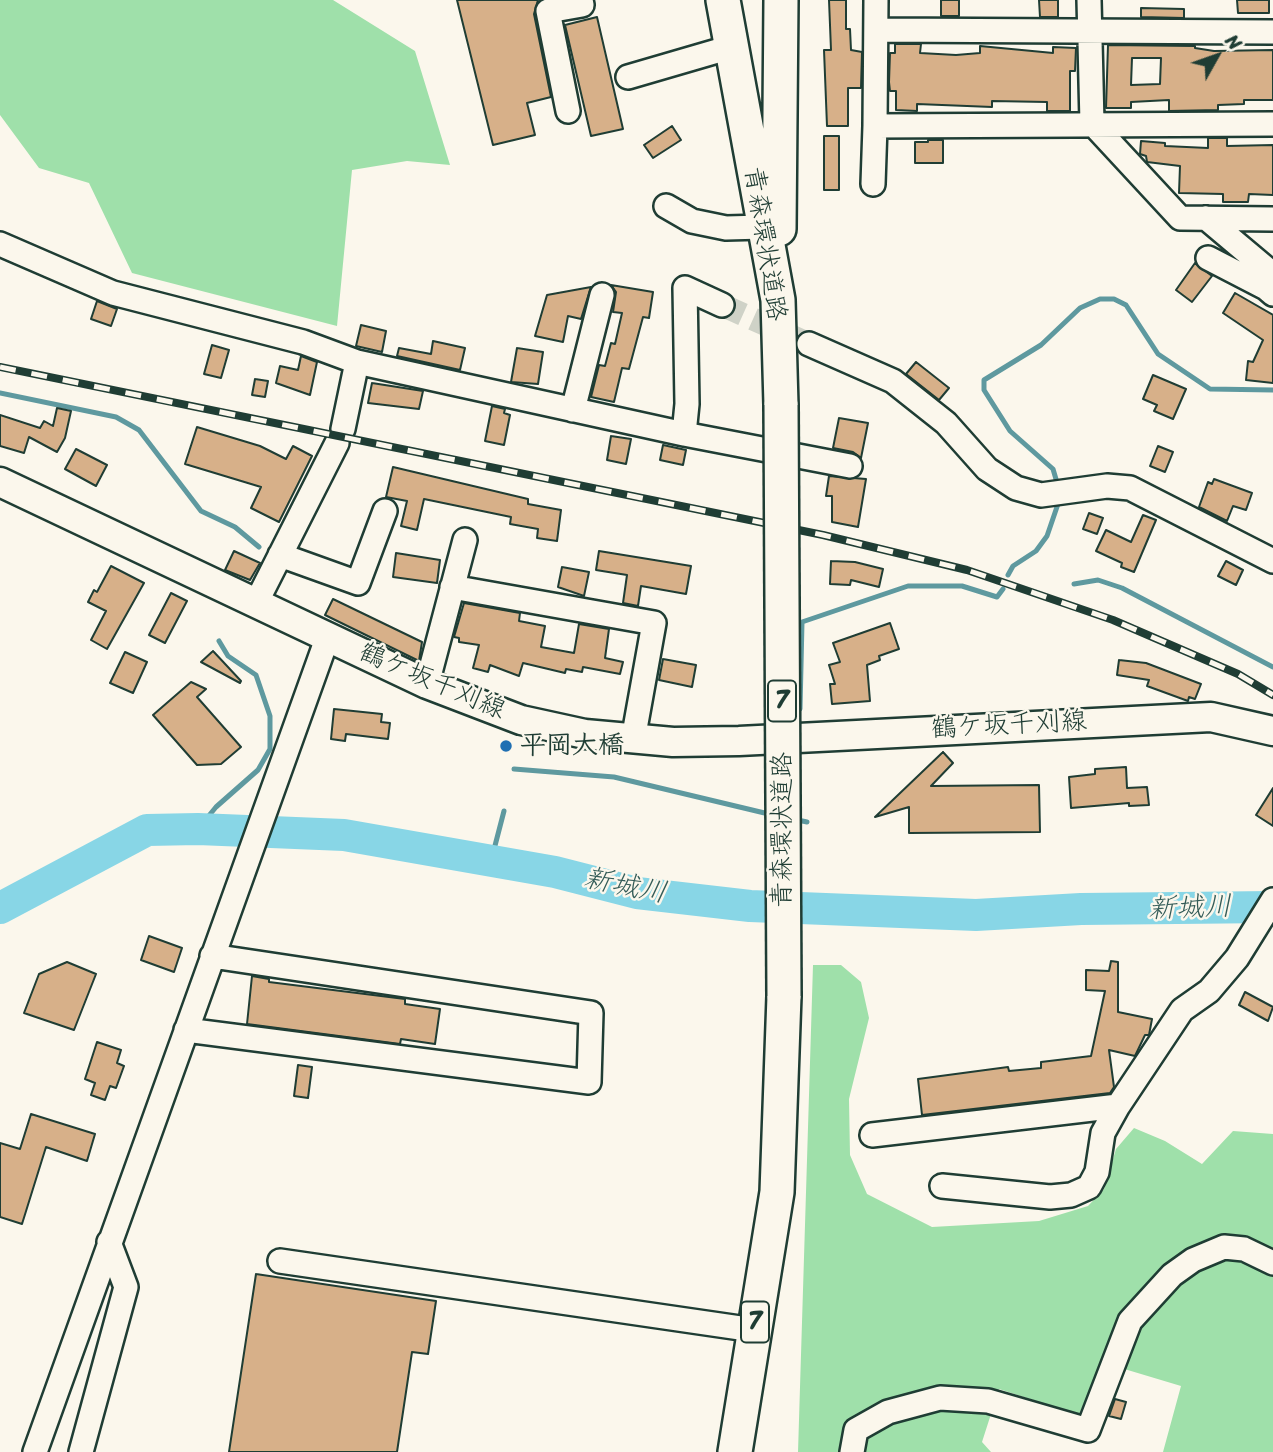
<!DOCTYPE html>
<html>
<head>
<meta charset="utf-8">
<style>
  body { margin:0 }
  #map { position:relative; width:1273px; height:1452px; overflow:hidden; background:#fbf7ec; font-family:Sriracha,sans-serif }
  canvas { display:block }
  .north { position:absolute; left:1182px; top:21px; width:70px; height:70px; -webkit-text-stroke:5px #fbf7ec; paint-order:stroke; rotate:50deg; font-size:19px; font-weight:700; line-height:28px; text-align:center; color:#1f3d34 }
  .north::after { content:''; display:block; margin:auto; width:24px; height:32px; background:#1f3d34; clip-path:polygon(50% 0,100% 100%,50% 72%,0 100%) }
</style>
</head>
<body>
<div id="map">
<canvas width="1273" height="1452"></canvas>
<div class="north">N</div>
</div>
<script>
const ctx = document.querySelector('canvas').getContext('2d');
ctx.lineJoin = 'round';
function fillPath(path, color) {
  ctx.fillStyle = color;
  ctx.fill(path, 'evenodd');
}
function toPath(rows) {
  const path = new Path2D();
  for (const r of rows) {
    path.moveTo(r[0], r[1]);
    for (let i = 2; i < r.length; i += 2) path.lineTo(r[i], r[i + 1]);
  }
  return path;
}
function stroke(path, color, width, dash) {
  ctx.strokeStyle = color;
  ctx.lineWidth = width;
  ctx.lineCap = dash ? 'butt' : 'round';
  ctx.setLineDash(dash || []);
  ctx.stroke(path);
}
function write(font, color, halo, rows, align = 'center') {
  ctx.font = font + ' Sriracha,"Klee One",sans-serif';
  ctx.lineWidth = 5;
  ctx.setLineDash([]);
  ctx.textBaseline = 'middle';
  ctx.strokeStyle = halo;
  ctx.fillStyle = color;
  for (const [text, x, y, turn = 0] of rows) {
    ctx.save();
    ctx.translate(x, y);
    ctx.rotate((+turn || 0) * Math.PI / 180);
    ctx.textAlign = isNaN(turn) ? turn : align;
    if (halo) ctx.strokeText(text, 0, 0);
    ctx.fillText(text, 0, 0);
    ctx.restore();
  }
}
fillPath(toPath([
  [0,0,333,0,415,51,450,165,407,161,352,170,337,326,132,273,89,183,39,168,0,115],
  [813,965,841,965,861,982,869,1018,849,1099,850,1155,867,1194,932,1227,1039,1221,1088,1206,1104,1189,1116,1149,1134,1128,1165,1141,1202,1164,1233,1131,1273,1134,1273,1452,1163,1452,1181,1386,1101,1362,1079,1415,999,1389,982,1442,991,1452,798,1452]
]), '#9fe0aa');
stroke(toPath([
  [0,393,116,417,139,430,201,511,235,527,259,547],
  [1058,486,1053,469,1010,431,984,390,984,380,1041,345,1080,308,1100,299,1114,299,1126,305,1158,354,1210,389,1273,390],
  [1008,575,1013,566,1036,551,1047,536,1059,501],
  [1074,584,1098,580,1122,588,1273,667],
  [800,709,802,622,908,586,962,586,997,597,1003,589],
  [514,769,614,777,773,815],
  [793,819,807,822],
  [198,829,216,807,258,770,270,749,270,716,256,675,228,656,219,641],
  [491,861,504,811]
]), '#5e999f', 5);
stroke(toPath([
  [0,908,147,830,198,829,344,835,555,872,637,893,750,906,976,915,1081,909,1273,907]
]), '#88d6e6', 32);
const building = toPath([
  [457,0,538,0,534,14,551,97,527,103,535,135,493,145,457,0],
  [829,0,846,0,846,29,850,29,851,50,862,52,861,88,848,88,848,126,827,126,824,50,831,50,829,0],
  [941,0,959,0,959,16,941,16,941,0],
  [1039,0,1058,0,1058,17,1040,17,1039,0],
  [1237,0,1269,0,1269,13,1238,13,1237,0],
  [1141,8,1184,9,1184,18,1141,17,1141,8],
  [597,17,623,129,591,136,565,25,597,17],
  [895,44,921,44,920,53,956,55,980,53,980,46,1053,53,1053,47,1076,48,1075,71,1070,71,1070,111,1047,111,1047,102,992,101,992,107,917,104,917,111,896,110,896,91,890,91,889,82,890,53,895,53,895,44],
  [1108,45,1195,46,1195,48,1214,51,1273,50,1273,100,1244,100,1244,104,1218,105,1218,110,1169,111,1169,100,1131,102,1131,108,1106,108,1108,45],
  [1132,58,1161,58,1160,84,1131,85,1132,58],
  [672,126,681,140,653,158,644,145,672,126],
  [824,136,839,136,839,190,824,190,824,136],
  [1208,138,1227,138,1227,146,1273,145,1273,195,1249,194,1248,202,1223,202,1223,194,1179,193,1180,166,1147,162,1146,156,1140,154,1141,141,1165,143,1165,146,1208,148,1208,138],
  [928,140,943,140,943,163,915,163,915,142,928,142,928,140],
  [1195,263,1212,276,1192,302,1176,290,1195,263],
  [611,285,653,292,649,318,643,317,629,369,622,368,614,402,591,397,599,365,605,366,611,343,615,344,622,313,613,312,616,292,611,285],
  [591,287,581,319,568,316,563,342,535,336,547,295,591,287],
  [1235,293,1273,315,1273,383,1246,380,1248,361,1253,362,1263,340,1223,313,1235,293],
  [97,301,117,309,111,326,91,319,97,301],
  [361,325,386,331,382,352,356,346,361,325],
  [433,341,465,348,460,370,397,356,399,348,431,354,433,341],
  [212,345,229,350,221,378,204,374,212,345],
  [517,348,543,352,538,384,511,382,517,348],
  [301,356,317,362,310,395,276,383,280,366,298,370,301,356],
  [916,362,949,388,939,400,906,374,916,362],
  [1153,375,1186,389,1173,419,1154,411,1157,405,1143,399,1153,375],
  [255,379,268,381,265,397,252,395,255,379],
  [372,383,423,391,419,409,368,403,372,383],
  [492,406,505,409,504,413,510,415,504,445,485,441,492,406],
  [57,408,71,411,65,438,57,452,29,437,24,453,0,446,0,415,40,428,44,421,53,426,57,408],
  [839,418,868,423,861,458,853,452,833,448,839,418],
  [197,427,260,446,286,459,293,446,312,456,279,522,251,508,261,487,185,464,197,427],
  [611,436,631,439,626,464,607,460,611,436],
  [663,445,686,450,683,465,660,460,663,445],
  [1158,446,1173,452,1165,472,1150,466,1158,446],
  [76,449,107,465,96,486,65,469,76,449],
  [393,467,528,499,528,504,561,510,557,541,537,538,538,529,510,524,511,517,424,499,417,530,401,526,407,501,386,497,393,467],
  [829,476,866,479,858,527,832,522,832,496,826,496,829,476],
  [1214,479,1252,493,1246,510,1233,506,1227,521,1199,507,1208,482,1212,484,1214,479],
  [1089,513,1103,518,1097,534,1083,529,1089,513],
  [1143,515,1156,520,1134,572,1121,567,1122,563,1096,551,1106,530,1131,542,1143,515],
  [234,551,260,563,250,580,225,570,234,551],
  [599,551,691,566,686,594,641,586,638,606,623,603,627,575,596,570,599,551],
  [396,553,440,560,437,583,393,577,396,553],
  [831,561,855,562,883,569,879,587,851,580,850,585,830,584,831,561],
  [1226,561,1243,570,1236,585,1218,576,1226,561],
  [111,566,144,583,107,649,91,640,106,611,88,602,94,590,97,592,111,566],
  [562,567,589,572,584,596,558,587,562,567],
  [171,593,187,601,165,643,149,635,171,593],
  [333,599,422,642,419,661,325,615,333,599],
  [464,603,520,613,519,621,545,626,541,647,574,653,579,624,609,629,605,658,623,662,620,674,583,667,582,672,566,669,565,673,523,663,519,676,490,665,488,672,473,668,479,645,459,642,459,638,454,637,464,603],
  [890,623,899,649,879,656,880,660,867,665,870,701,832,704,830,684,835,684,829,665,840,662,833,643,890,623],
  [213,651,241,681,240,683,201,662,213,651],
  [125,652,147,662,133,693,110,683,125,652],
  [663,659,696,665,692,687,659,680,663,659],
  [1119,660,1146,663,1201,684,1195,699,1189,697,1188,701,1147,686,1149,680,1117,675,1119,660],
  [191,682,206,689,197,697,241,747,221,764,197,765,153,715,191,682],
  [334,709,382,714,381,722,390,723,388,739,346,734,345,741,331,739,334,709],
  [943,752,953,763,931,786,1039,785,1040,832,909,833,909,807,875,817,943,752],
  [1126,767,1127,788,1147,787,1149,805,1129,806,1129,803,1071,808,1069,777,1095,774,1095,769,1126,767],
  [1273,788,1273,826,1256,815,1273,788],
  [149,936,182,948,174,972,141,960,149,936],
  [1111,961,1118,962,1118,1012,1152,1019,1149,1035,1145,1035,1135,1056,1109,1050,1114,1087,1110,1093,922,1115,918,1079,1008,1067,1009,1071,1041,1068,1041,1062,1091,1056,1105,991,1086,990,1086,970,1109,971,1111,961],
  [67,962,96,974,74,1030,24,1013,39,974,67,962],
  [252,976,269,979,269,982,405,999,405,1004,440,1009,435,1044,401,1039,400,1044,247,1024,252,976],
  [1245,992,1273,1007,1268,1021,1239,1005,1245,992],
  [97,1042,121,1050,117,1063,124,1066,116,1088,110,1086,105,1100,91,1095,95,1083,85,1079,97,1042],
  [298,1065,312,1067,308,1098,294,1096,298,1065],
  [31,1114,95,1134,87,1161,46,1147,22,1224,0,1217,0,1143,20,1149,31,1114],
  [256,1274,436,1301,428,1354,412,1352,397,1452,229,1452,256,1274],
  [1115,1399,1126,1402,1121,1419,1109,1416,1115,1399]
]);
fillPath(building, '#d7b089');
stroke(building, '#1f3d34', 2);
stroke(toPath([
  [722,305,809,344]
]), '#cfd2c7', 23, [23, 11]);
const minor = toPath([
  [876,0,875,126,1273,124],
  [1089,0,1092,123,1180,218,1273,219],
  [877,30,1273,32],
  [628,77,731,47],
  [568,111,548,11,582,5,581,0],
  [873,184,875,126],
  [666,206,692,221,726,228,763,227],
  [1206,218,1269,271,1266,288,1273,294],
  [0,244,113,293,303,342,357,362,684,434,687,404,685,288,722,305],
  [1208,258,1266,288],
  [809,344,893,381,946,423,987,469,1016,488,1041,495,1107,486,1130,488,1273,561],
  [573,410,602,295],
  [343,429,357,362],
  [684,434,850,466],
  [280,555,358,583,385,511],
  [452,587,654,623,633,740],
  [256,603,337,443],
  [427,684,465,540],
  [186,1030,589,1082,591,1013,212,956],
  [872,1135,1118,1106],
  [942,1186,1050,1197,1071,1195,1089,1187,1097,1172,1103,1133,1118,1106,1182,1010,1209,991,1237,958,1273,900],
  [280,1261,754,1330],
  [35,1452,328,636],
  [81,1452,126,1287,109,1242],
  [852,1452,856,1430,888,1412,940,1398,988,1401,1088,1430,1130,1321,1172,1275,1193,1260,1224,1247,1244,1249,1273,1263]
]);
const major = toPath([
  [0,482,427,684,521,720,585,734,673,742,739,741,1211,717,1273,731]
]);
const highway = toPath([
  [723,0,778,300,781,405],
  [779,229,781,0],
  [735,1452,777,1192,784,996]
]);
stroke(minor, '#1f3d34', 28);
stroke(major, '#1f3d34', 33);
stroke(highway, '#1f3d34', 38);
stroke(minor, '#fbf7ec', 23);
stroke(major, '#fbf7ec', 28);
stroke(highway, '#fbf7ec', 33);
const rail = toPath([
  [0,367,823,535,967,570,1113,620,1238,674,1273,695]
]);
stroke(rail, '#1f3d34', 8);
stroke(rail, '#fbf7ec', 5, [16]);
const highwayBridge = toPath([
  [781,405,784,996]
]);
stroke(highwayBridge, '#1f3d34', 38, []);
stroke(highwayBridge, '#fbf7ec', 33);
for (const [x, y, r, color] of [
  [506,746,7,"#1f6fb2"]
]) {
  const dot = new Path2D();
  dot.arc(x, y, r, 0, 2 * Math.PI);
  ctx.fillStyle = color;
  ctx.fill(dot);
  stroke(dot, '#fbf7ec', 2.5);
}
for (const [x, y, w] of [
  [782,701,28],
  [755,1322,28]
]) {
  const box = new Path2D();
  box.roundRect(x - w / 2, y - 20.5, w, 41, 5);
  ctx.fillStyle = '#fbf7ec';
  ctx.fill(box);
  stroke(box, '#1f3d34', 2);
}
write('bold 24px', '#1f3d34', null, [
  ["7",782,701],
  ["7",755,1322]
]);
write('26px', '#1f3d34', '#fbf7ec', [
  ["青森環状道路",764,244,81],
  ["鶴ケ坂千刈線",432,682,23],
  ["鶴ケ坂千刈線",1009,726,-3],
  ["青森環状道路",783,830,-90]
]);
write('bold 26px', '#1f3d34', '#fbf7ec', [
  ["平岡大橋",520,746]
], 'left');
write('italic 28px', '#345c58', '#fbf7ec', [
  ["新城川",625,887,11],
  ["新城川",1190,909,-2]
]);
</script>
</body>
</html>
